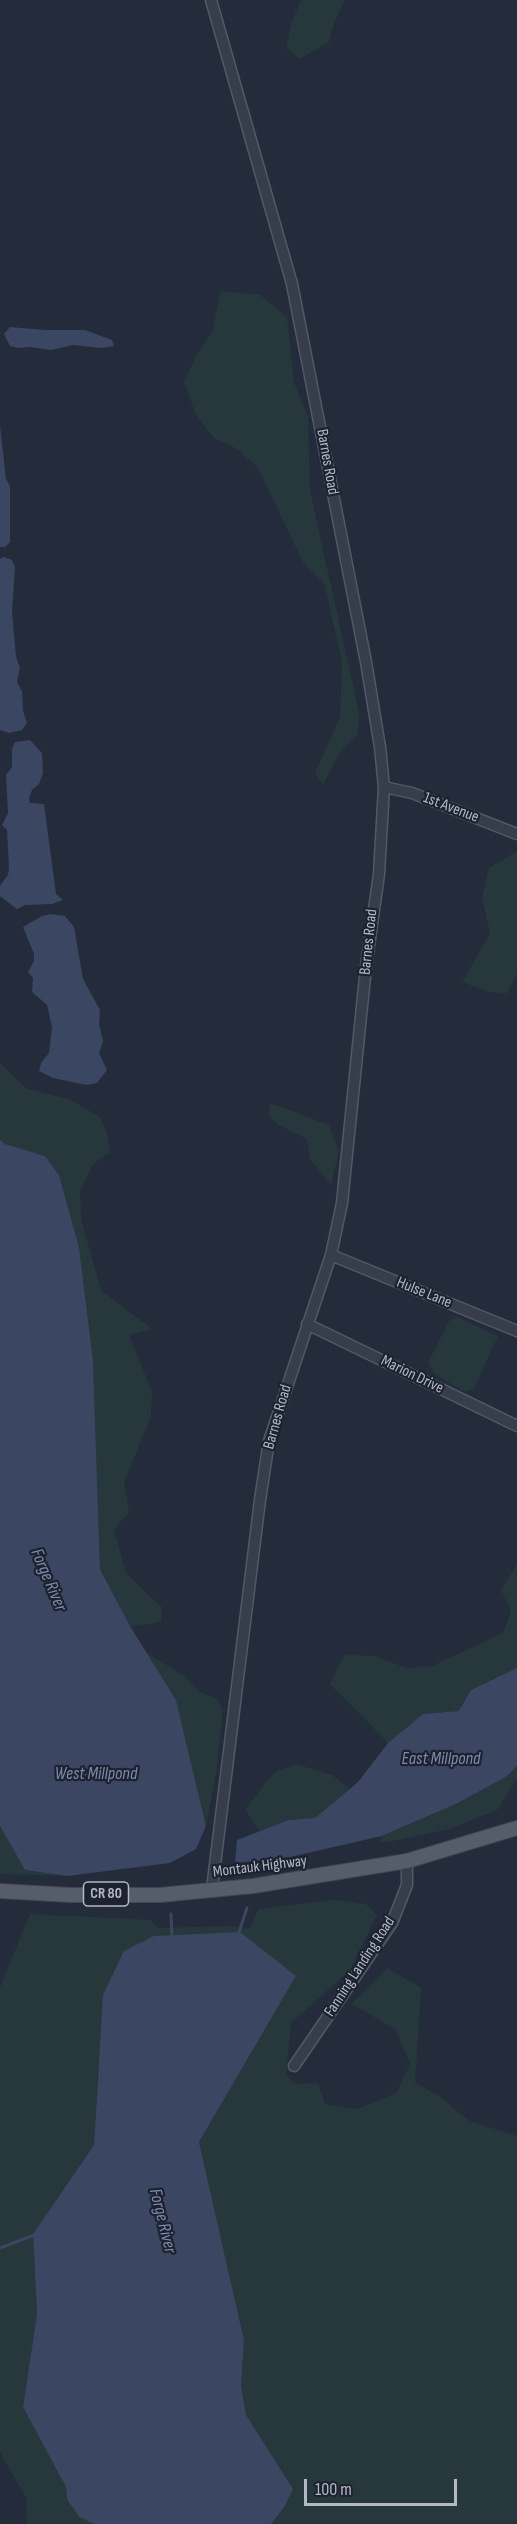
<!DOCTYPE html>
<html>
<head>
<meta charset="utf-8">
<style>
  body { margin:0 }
  #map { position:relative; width:517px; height:2524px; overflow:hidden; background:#242b3a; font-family:"Sofia Sans Condensed",sans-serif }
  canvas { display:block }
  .scale { position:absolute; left:304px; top:2479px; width:153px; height:27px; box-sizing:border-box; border:3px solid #b3b8c6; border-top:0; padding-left:8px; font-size:18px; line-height:21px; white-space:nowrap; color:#b3b8c6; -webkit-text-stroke:4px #1c222f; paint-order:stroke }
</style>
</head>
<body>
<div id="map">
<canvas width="517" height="2524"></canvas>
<div class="scale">100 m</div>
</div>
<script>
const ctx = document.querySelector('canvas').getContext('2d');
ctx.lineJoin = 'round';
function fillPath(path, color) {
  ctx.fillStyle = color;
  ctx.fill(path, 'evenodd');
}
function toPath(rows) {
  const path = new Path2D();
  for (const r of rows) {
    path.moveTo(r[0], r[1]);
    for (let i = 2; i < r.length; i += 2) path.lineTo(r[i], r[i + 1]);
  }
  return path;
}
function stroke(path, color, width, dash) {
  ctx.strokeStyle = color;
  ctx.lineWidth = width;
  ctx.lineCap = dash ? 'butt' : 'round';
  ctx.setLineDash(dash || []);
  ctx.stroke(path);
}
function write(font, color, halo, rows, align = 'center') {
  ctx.font = font + ' "Sofia Sans Condensed",sans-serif';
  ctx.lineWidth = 4.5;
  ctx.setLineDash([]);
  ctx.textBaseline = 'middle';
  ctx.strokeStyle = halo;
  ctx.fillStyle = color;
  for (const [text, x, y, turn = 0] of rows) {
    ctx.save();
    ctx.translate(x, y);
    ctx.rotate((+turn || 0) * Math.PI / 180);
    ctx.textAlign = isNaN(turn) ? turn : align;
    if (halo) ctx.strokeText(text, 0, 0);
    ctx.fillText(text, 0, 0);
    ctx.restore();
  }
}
fillPath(toPath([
  [301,0,345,0,334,23,329,42,300,59,286,48,291,24],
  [221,291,260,295,287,317,294,382,308,417,310,491,359,712,358,734,339,754,323,784,315,773,340,717,342,662,324,583,303,562,258,468,237,449,214,438,196,415,184,382,195,358,212,332],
  [517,851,517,974,507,993,489,992,462,982,490,933,482,897,489,868],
  [0,1063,26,1088,71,1100,100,1117,106,1131,110,1152,93,1164,80,1191,81,1219,101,1290,152,1329,129,1335,152,1392,151,1416,124,1483,129,1512,114,1530,126,1573,162,1608,161,1621,151,1624,130,1626,100,1569,93,1360,79,1247,59,1175,45,1156,5,1144,0,1140],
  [270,1103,329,1125,339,1151,331,1185,310,1159,307,1139,277,1124,269,1116],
  [457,1317,498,1336,474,1389,464,1392,435,1374,428,1363,449,1321],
  [517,1564,517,1668,472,1690,460,1711,423,1714,388,1743,330,1684,344,1655,374,1656,407,1668,432,1666,503,1633,511,1611,501,1590],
  [146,1652,184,1676,199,1691,217,1699,223,1709,217,1767,206,1826,176,1700],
  [296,1764,332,1775,350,1789,315,1818,288,1820,259,1831,245,1809,275,1772],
  [517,1766,517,1779,497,1810,449,1829,394,1841,378,1842,385,1835,458,1803,507,1776],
  [0,1826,25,1870,67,1876,0,1874],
  [335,1900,366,1904,377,1915,350,1970,291,2023,286,2075,295,2084,318,2083,325,2104,358,2109,396,2093,410,2064,396,2030,352,2004,388,1968,421,1988,415,2082,437,2095,470,2121,517,2136,517,2524,271,2524,285,2506,293,2489,246,2416,241,2386,244,2340,199,2142,296,1976,98,2066,94,2145,33,2234,37,2314,23,2407,66,2487,67,2499,79,2517,94,2524,27,2524,26,2498,0,2452,0,1987,30,1914,151,1920,158,1928,233,1926,250,1929,258,1909]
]), '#27383c');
fillPath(toPath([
  [10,327,45,330,85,330,112,340,114,346,100,348,73,345,51,350,30,347,18,348,10,346,4,334],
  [0,425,6,479,10,486,10,542,5,547,0,547],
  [4,557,12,560,15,568,12,611,16,657,20,668,17,682,22,691,23,711,27,723,22,730,9,733,0,730,0,559],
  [30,740,42,753,43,773,39,784,32,790,29,798,30,803,44,804,56,894,63,900,52,904,25,905,17,909,0,896,0,886,8,875,9,868,7,830,2,825,8,813,6,775,12,767,12,749,15,742],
  [50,914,65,916,74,927,83,979,100,1010,99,1024,103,1041,99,1053,107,1070,97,1083,86,1085,53,1078,39,1071,41,1063,49,1053,52,1027,47,1005,32,992,33,978,28,972,34,961,34,954,23,927,42,916],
  [0,1140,5,1144,45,1156,59,1175,79,1247,93,1360,100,1569,130,1626,176,1700,206,1826,196,1849,170,1863,67,1876,25,1870,0,1826],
  [517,1668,517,1766,507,1776,458,1803,382,1836,290,1857,235,1863,237,1840,288,1820,315,1818,358,1782,388,1743,423,1714,459,1711,471,1690],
  [240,1932,296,1976,199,2142,244,2340,241,2386,246,2415,293,2489,285,2506,271,2524,94,2524,79,2517,67,2499,66,2487,23,2407,37,2314,33,2234,94,2145,103,1995,124,1951,154,1936]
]), '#3a4662');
stroke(toPath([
  [261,1867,263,1860,267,1858],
  [171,1914,172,1937],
  [238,1935,247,1908],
  [0,2248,37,2234]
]), '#3a4662', 3);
const minor = toPath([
  [211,0,292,284,366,662,380,747,384,787,379,874,366,967,342,1203,331,1255,269,1441,260,1500,212,1889],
  [384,787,412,793,517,834],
  [331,1255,517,1331],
  [307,1324,517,1426],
  [294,2066,392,1923,407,1885,407,1861]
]);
const major = toPath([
  [0,1891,70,1895,160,1895,253,1886,407,1861,517,1828]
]);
stroke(minor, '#525865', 13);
stroke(major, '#404653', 16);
stroke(minor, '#373d4a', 10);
stroke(major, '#555c6a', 14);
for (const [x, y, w] of [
  [106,1894,45]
]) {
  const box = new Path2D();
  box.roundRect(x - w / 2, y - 12, w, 24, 4.5);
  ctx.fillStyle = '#1c222f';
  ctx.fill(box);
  stroke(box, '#b3b8c6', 1.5);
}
write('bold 15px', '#b3b8c6', null, [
  ["CR 80",106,1894]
]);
write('16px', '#b3b8c6', '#1c222f', [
  ["Barnes Road",327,462,80],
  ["1st Avenue",451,808,21],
  ["Barnes Road",369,942,-84],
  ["Hulse Lane",424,1293,22],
  ["Marion Drive",412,1375,26],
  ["Barnes Road",278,1417,-74],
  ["Montauk Highway",260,1867,-7],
  ["Fanning Landing Road",360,1967,-57]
]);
write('italic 18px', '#7c8bac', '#1c222f', [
  ["Forge River",48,1580,67],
  ["East Millpond",441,1759],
  ["West Millpond",96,1774],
  ["Forge River",162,2221,76]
]);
</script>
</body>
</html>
